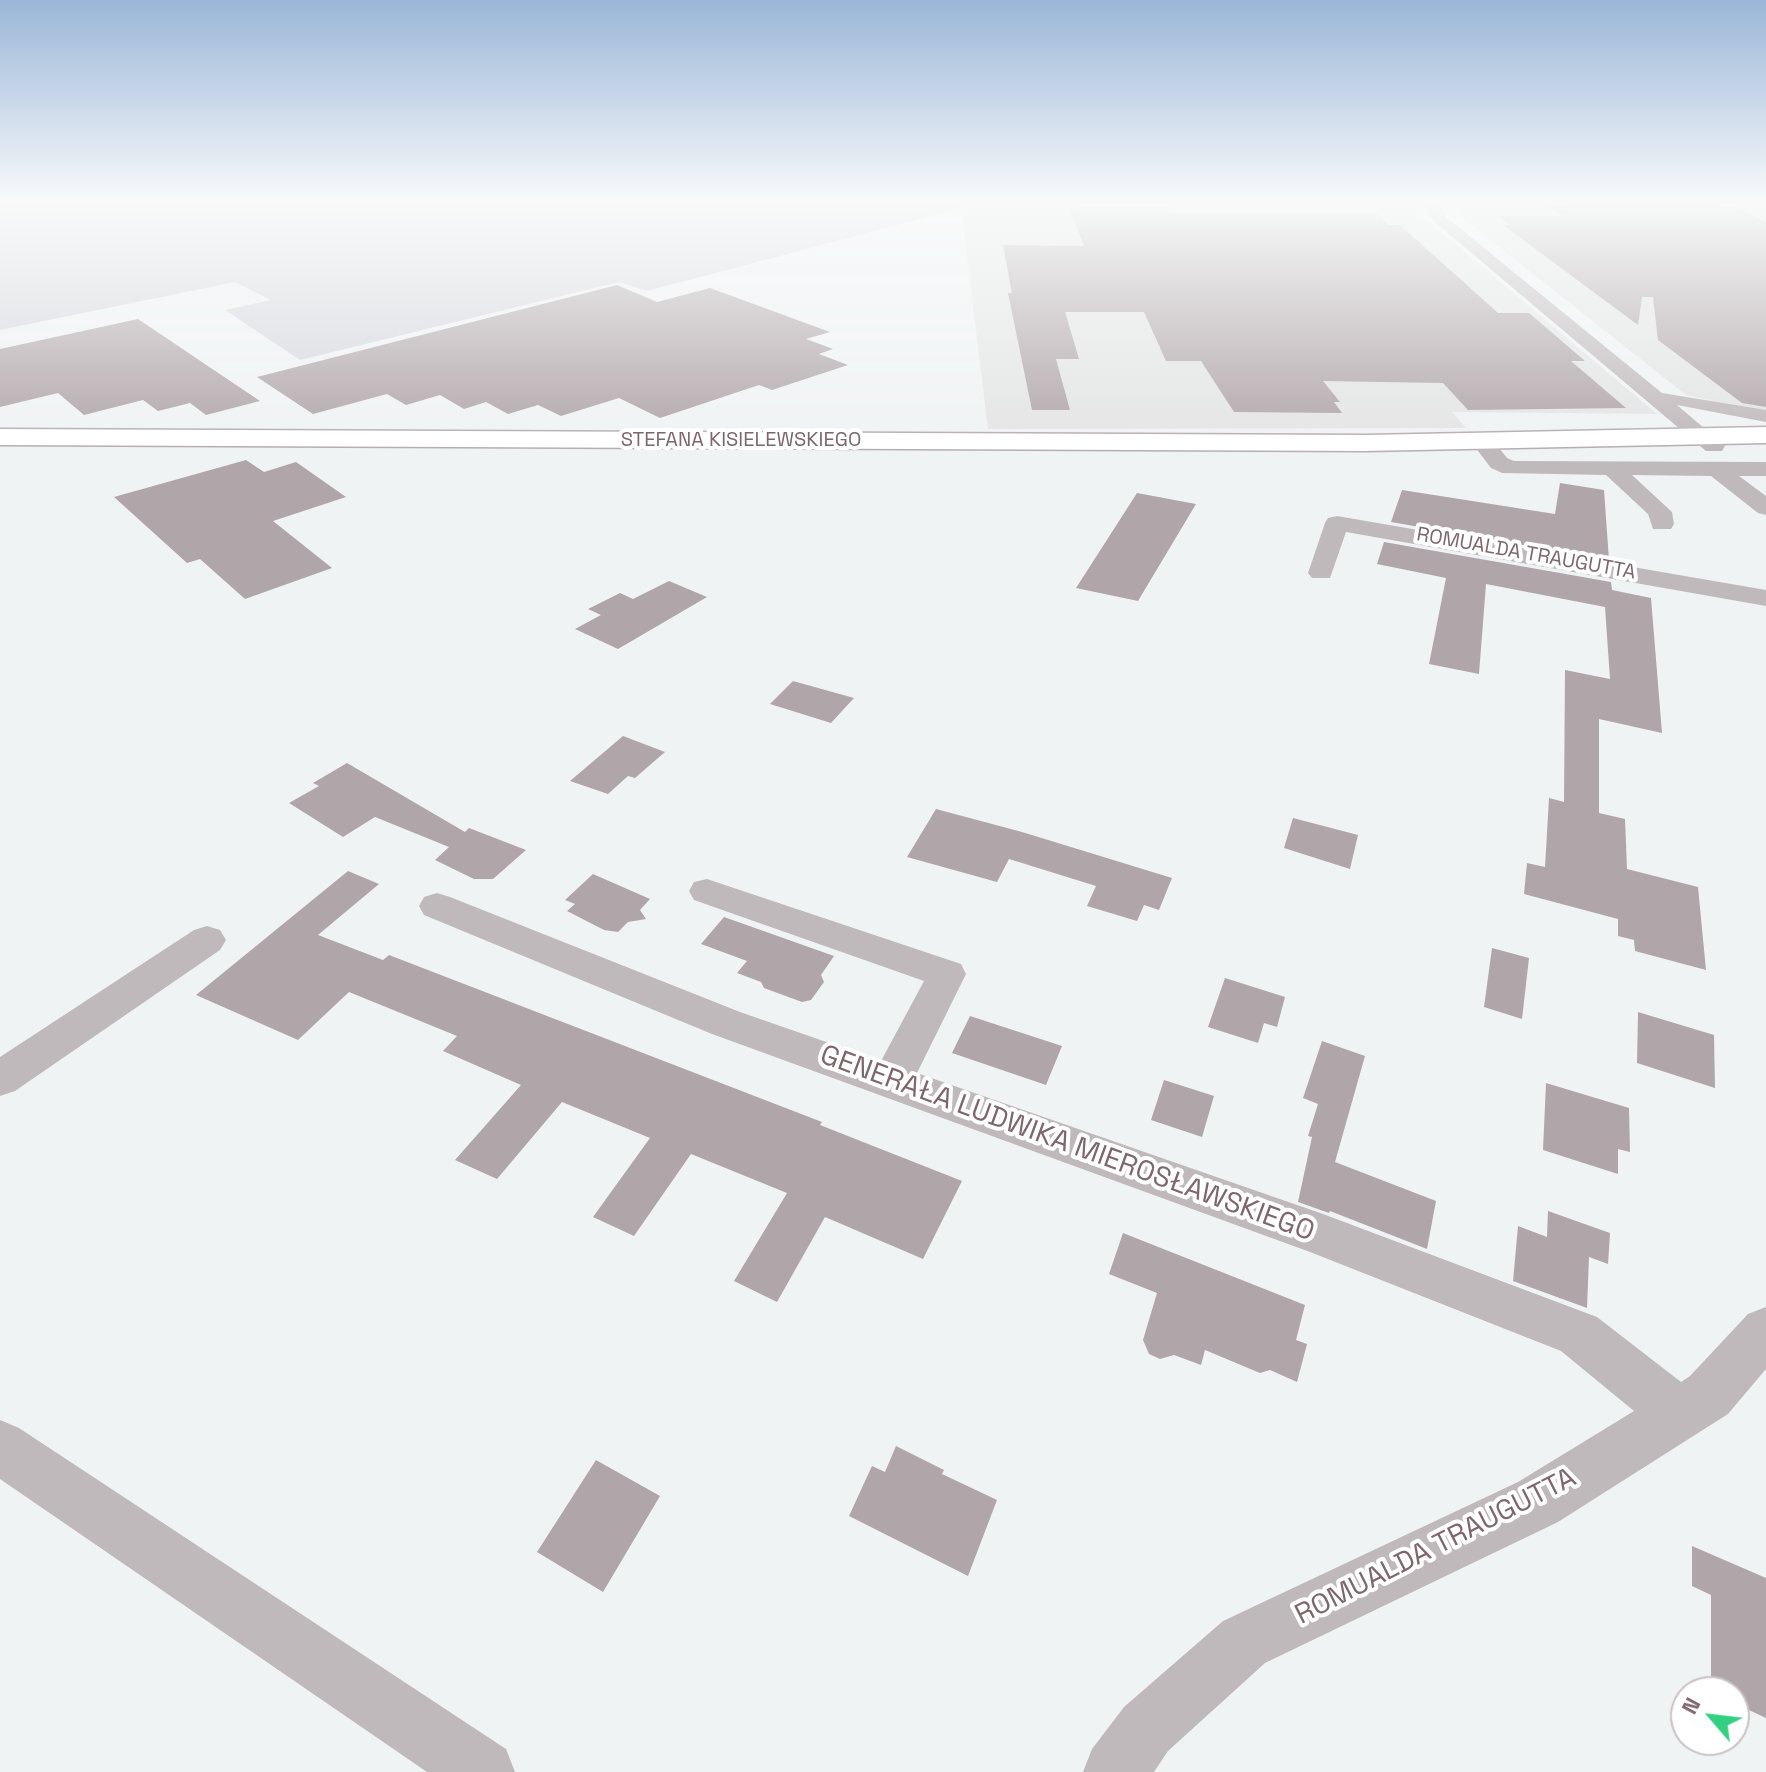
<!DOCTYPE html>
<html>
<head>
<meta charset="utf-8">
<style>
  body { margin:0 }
  #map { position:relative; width:1766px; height:1772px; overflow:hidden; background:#f0f3f4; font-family:"Space Grotesk",sans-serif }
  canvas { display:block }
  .north { position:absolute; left:1670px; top:1676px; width:80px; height:80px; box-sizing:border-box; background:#fff; border:2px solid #cbc2c5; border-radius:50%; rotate:298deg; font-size:22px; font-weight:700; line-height:32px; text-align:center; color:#7e666d }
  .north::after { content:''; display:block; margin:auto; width:28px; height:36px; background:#34d082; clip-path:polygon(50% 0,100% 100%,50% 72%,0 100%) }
</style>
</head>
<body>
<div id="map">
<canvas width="1766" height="1772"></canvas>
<div class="north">N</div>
</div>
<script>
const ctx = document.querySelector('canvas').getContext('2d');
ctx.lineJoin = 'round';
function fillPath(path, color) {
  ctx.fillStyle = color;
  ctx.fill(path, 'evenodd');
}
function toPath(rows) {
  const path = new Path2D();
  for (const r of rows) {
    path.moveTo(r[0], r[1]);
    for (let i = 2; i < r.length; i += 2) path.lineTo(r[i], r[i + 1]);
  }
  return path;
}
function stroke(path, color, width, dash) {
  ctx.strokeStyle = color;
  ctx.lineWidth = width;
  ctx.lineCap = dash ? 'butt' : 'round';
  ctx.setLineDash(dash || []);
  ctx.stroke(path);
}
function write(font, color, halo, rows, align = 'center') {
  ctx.font = font + ' "Space Grotesk",sans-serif';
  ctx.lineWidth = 8;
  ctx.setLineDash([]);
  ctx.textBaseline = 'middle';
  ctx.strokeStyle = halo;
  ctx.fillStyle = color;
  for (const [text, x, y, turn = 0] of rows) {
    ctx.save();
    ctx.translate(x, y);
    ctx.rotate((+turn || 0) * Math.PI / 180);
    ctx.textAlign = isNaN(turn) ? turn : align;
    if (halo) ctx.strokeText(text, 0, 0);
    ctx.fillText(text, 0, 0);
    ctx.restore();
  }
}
fillPath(toPath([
  [960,200,1403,200,1657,414,1452,412,1466,428,988,429],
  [1454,200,1766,200,1766,413,1686,395,1460,216]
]), '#e4e4e4');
fillPath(toPath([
  [0,200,960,200,962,208,647,291,619,282,300,360,225,310,271,300,235,282,0,330]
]), '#d5d6dc');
fillPath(toPath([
  [1566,200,1708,200,1716,204,1731,205,1766,222,1766,407,1742,403,1658,340,1653,297,1642,297,1638,325,1503,225,1510,225,1499,216,1564,216,1545,204,1572,204],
  [1078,205,1166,205,1170,213,1377,213,1388,225,1400,225,1498,313,1529,313,1585,361,1571,361,1626,408,1468,410,1443,383,1323,381,1340,402,1334,402,1342,413,1234,412,1201,361,1166,361,1144,312,1065,312,1079,359,1056,359,1070,410,1032,410,1008,293,1012,293,1003,245,1084,246,1070,209,1079,209],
  [617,285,657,302,710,288,830,332,806,339,833,349,819,354,848,365,772,390,759,385,660,418,619,398,561,416,538,405,508,414,486,402,464,409,440,395,406,405,387,394,313,414,257,377],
  [138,319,260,401,206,415,190,403,158,411,143,400,84,415,58,393,0,407,0,349],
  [246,460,264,472,296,462,346,497,273,521,332,568,245,599,200,559,187,563,114,497],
  [1560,483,1604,490,1609,560,1391,522,1402,490,1555,514],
  [1137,493,1196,504,1138,601,1076,588],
  [1384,542,1611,582,1612,590,1651,598,1662,733,1599,719,1599,813,1625,819,1627,869,1698,887,1706,970,1635,951,1634,940,1618,936,1618,919,1524,894,1527,863,1545,867,1549,798,1564,802,1565,670,1610,679,1605,607,1486,584,1479,674,1429,664,1446,578,1377,564],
  [669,581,707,597,618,649,575,629,601,615,588,609,620,593,633,599],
  [793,681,854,698,831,723,770,704],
  [623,736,665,752,635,778,628,776,608,794,570,781],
  [347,763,465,832,469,828,526,850,493,879,474,879,435,860,449,847,375,817,343,837,289,803,319,786,313,783],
  [936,809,1022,832,1172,878,1159,910,1144,905,1137,921,1087,906,1096,886,1009,859,997,882,907,857],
  [1293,818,1358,835,1350,869,1284,848],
  [348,871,379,884,318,935,383,960,389,955,822,1122,820,1125,962,1181,923,1259,825,1217,777,1302,734,1281,787,1193,691,1154,634,1236,593,1217,650,1138,562,1102,497,1179,455,1160,521,1085,443,1051,457,1036,349,992,298,1040,196,995],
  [593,874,650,899,640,910,646,919,628,922,618,932,604,930,567,911,575,904,565,900],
  [724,917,834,956,821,975,824,982,811,1000,802,1002,764,988,761,982,737,973,747,961,701,944],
  [1492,948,1529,958,1522,1019,1484,1007],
  [1225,978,1285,997,1277,1027,1264,1023,1258,1043,1208,1027],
  [1638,1012,1714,1035,1715,1088,1637,1063],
  [970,1016,1062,1046,1046,1085,952,1053],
  [1322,1041,1365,1056,1335,1162,1436,1201,1427,1249,1330,1211,1329,1213,1298,1202,1312,1137,1308,1136,1318,1104,1303,1098],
  [1164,1080,1214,1096,1202,1137,1151,1120],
  [1546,1083,1629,1108,1630,1152,1618,1149,1618,1174,1543,1150],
  [1548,1211,1610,1233,1608,1264,1589,1257,1587,1308,1513,1281,1518,1226,1547,1237],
  [1123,1233,1305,1305,1296,1340,1307,1344,1297,1382,1270,1370,1260,1373,1205,1350,1201,1365,1174,1355,1160,1359,1149,1354,1143,1340,1157,1293,1109,1274],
  [896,1446,944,1470,942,1474,997,1500,968,1576,849,1516,872,1466,885,1472],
  [596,1460,660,1496,603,1592,537,1552],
  [1692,1546,1766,1578,1766,1718,1734,1703,1734,1692,1711,1692,1711,1595,1692,1586]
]), '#b0a5a8');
const secondary = toPath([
  [1766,427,1766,443,1366,451,0,445,0,429,1366,435,1766,427]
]);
stroke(secondary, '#b6aeb0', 3);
fillPath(toPath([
  [1424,200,1438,200,1446,217,1662,393,1766,410,1766,422,1677,405,1725,446,1722,451,1706,451,1436,223,1429,215,1424,200],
  [1483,437,1491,438,1507,458,1514,461,1766,462,1766,476,1739,476,1766,496,1766,515,1758,513,1711,476,1632,475,1672,512,1674,524,1671,529,1653,529,1648,514,1606,475,1502,473,1491,468,1472,443,1483,437],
  [1337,516,1766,590,1766,606,1346,532,1330,578,1312,578,1308,573,1325,523,1328,518,1337,516],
  [707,879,961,964,966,974,917,1073,1323,1214,1597,1317,1681,1382,1690,1376,1748,1314,1766,1307,1766,1369,1728,1414,1558,1522,1265,1663,1168,1751,1154,1772,1083,1772,1092,1749,1124,1707,1223,1621,1518,1482,1634,1411,1561,1351,1310,1252,712,1034,424,915,419,906,424,897,437,893,450,897,740,1012,881,1061,924,981,694,900,689,891,694,882,707,879],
  [207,926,220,930,226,940,220,950,15,1091,0,1096,0,1057,194,930,207,926],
  [0,1420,19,1428,506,1749,515,1772,427,1772,0,1479,0,1420]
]), '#c0b9bb');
fillPath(secondary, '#fff');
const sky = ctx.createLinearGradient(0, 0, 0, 448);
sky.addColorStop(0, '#9ab6d7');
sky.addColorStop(0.45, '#f8fafa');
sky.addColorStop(1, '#f8fafa00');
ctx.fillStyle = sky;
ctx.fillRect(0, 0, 1766, 448);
write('20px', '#7e666d', '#fff', [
  ["STEFANA KISIELEWSKIEGO",741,441],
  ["ROMUALDA TRAUGUTTA",1526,554,10]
]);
write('28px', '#7e666d', '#fff', [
  ["GENERAŁA LUDWIKA MIEROSŁAWSKIEGO",1067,1144,20],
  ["ROMUALDA TRAUGUTTA",1436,1547,-27]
]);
</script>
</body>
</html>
